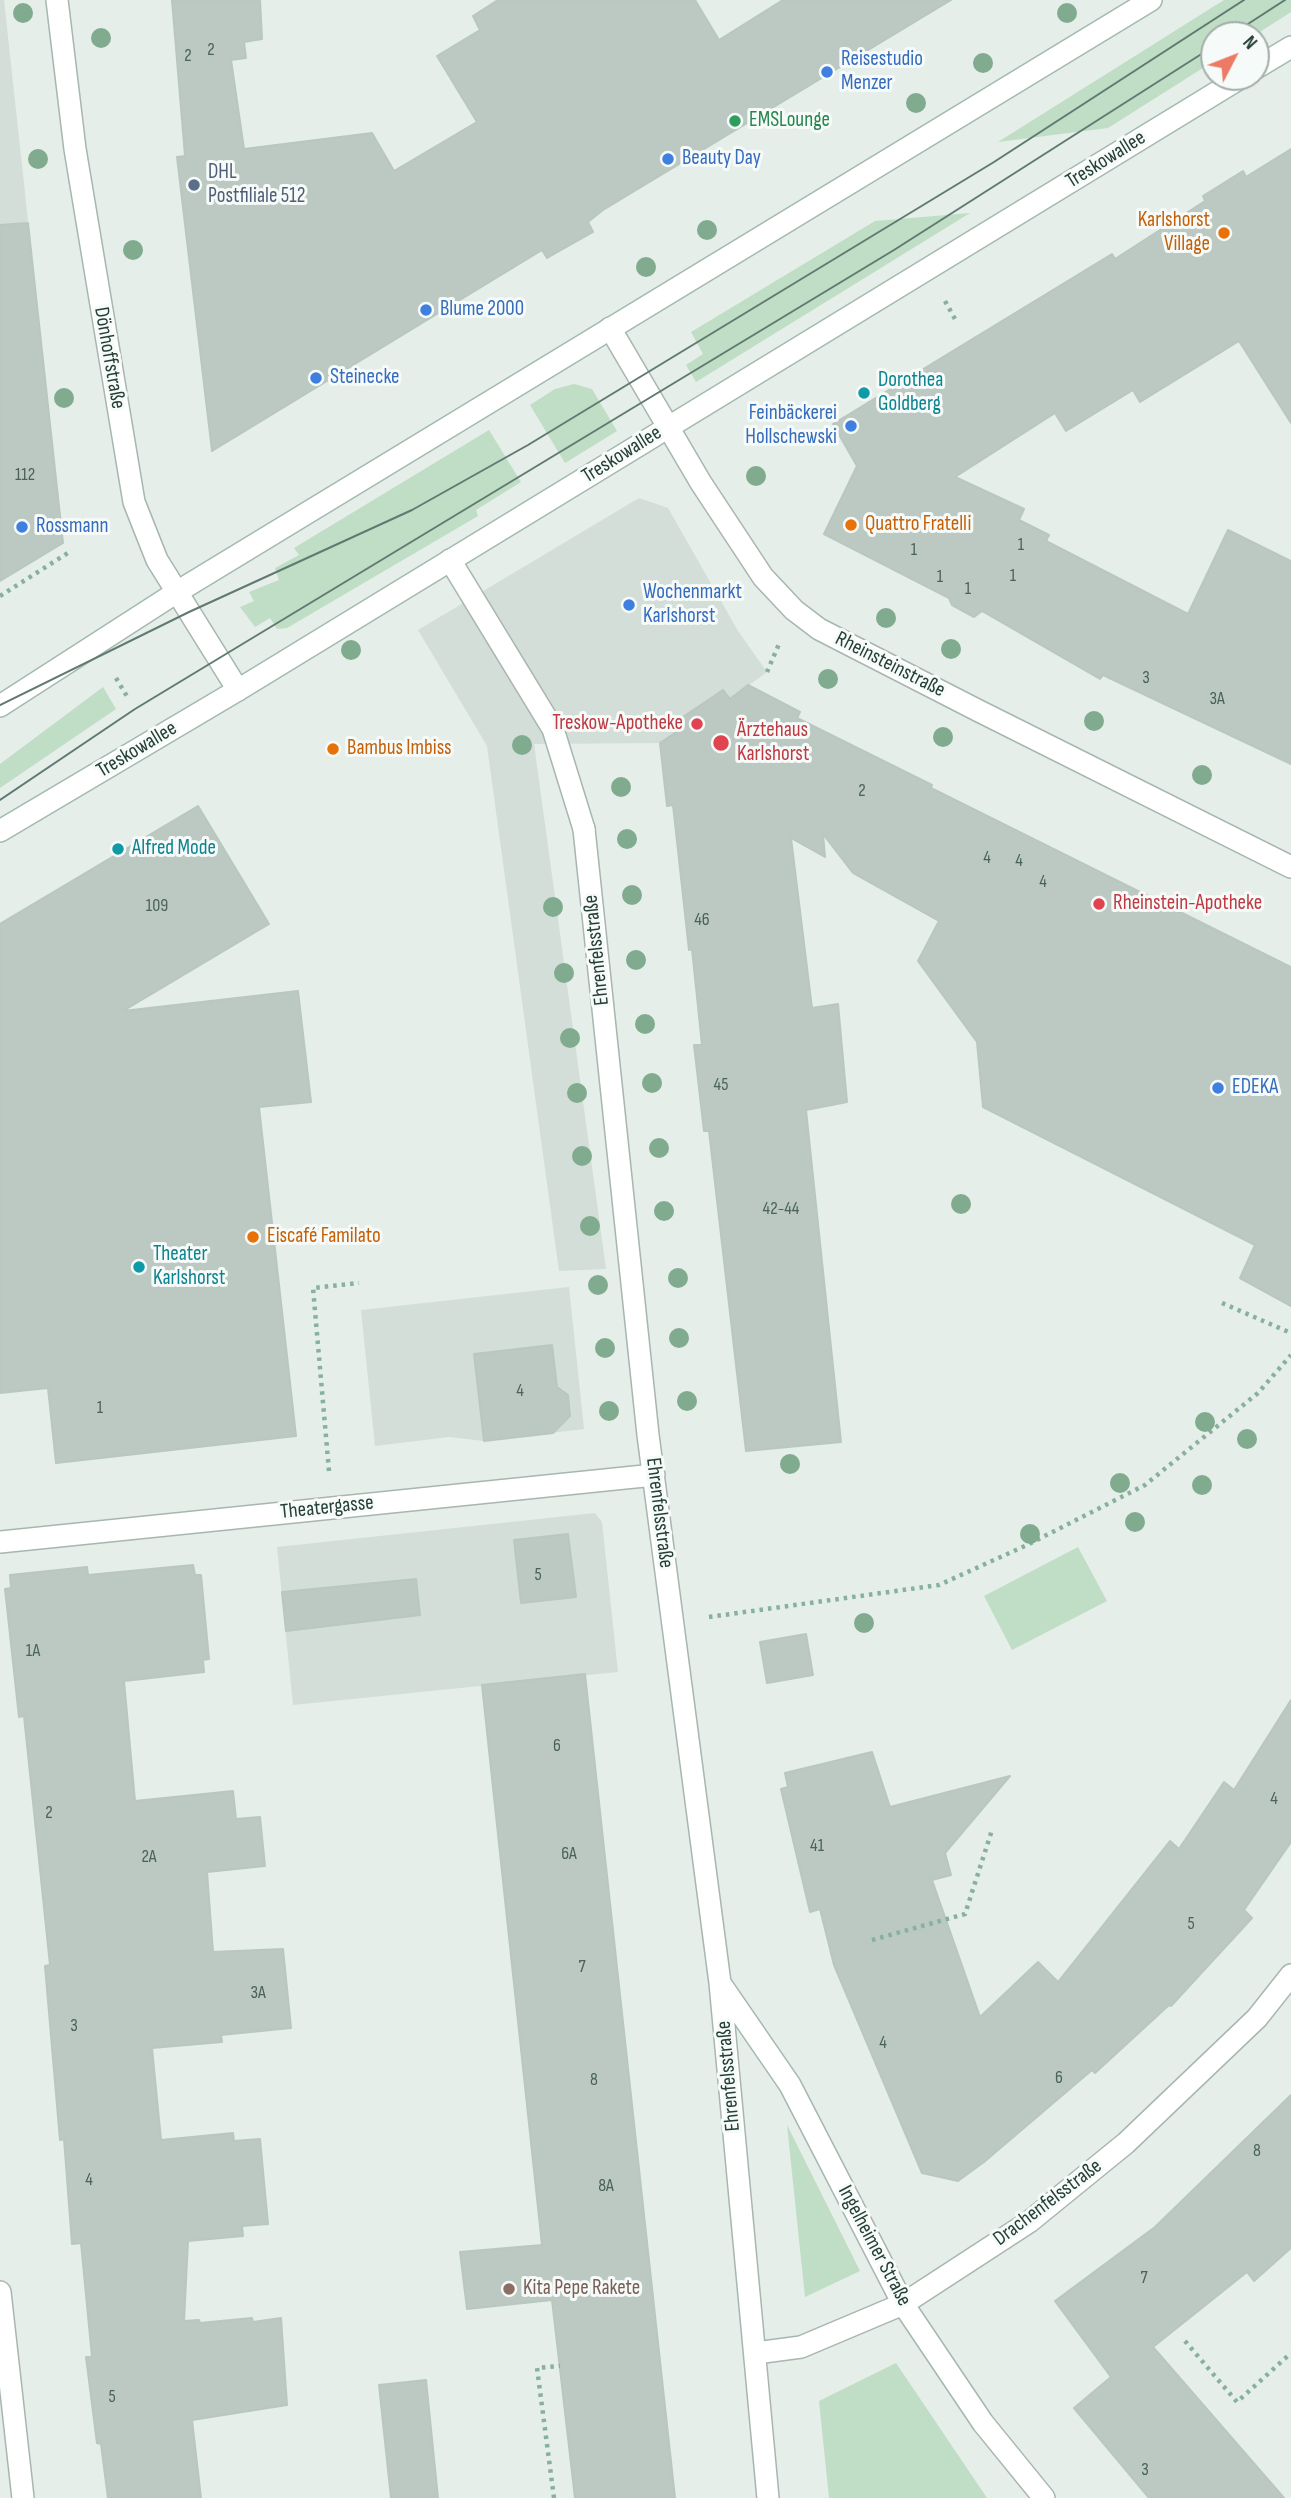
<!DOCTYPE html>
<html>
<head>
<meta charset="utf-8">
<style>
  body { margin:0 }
  #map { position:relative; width:1291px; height:2498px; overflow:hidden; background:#e5eee9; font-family:"Sofia Sans Condensed",sans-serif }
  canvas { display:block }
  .north { position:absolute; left:1200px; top:21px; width:70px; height:70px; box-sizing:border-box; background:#f6faf8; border:2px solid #a2afaa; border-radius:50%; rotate:48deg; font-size:19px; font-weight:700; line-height:28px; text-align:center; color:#253f36 }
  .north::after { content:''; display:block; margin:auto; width:24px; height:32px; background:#ec7a65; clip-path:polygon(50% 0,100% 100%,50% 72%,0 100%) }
</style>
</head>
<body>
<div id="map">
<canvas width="1291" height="2498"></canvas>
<div class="north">N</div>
</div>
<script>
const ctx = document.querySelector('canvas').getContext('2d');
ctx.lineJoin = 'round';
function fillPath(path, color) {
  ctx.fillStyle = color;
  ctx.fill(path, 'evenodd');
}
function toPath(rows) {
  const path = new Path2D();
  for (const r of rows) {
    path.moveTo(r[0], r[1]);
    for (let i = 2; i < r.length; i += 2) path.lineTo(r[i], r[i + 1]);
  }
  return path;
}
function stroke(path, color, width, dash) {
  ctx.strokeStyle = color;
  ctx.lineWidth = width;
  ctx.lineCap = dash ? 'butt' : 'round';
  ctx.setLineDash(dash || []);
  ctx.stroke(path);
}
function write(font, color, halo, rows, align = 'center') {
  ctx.font = font + ' "Sofia Sans Condensed",sans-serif';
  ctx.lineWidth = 6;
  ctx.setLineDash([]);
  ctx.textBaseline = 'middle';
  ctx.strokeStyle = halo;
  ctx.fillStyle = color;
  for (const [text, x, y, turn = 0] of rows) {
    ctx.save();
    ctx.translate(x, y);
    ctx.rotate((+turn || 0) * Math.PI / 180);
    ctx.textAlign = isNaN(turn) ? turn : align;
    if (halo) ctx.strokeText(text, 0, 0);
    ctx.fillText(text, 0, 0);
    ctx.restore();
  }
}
fillPath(toPath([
  [0,0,4,0,63,543,0,581],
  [639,498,668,508,738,631,767,672,730,699,672,726,675,733,660,743,534,744,606,1269,559,1271,487,746,418,630],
  [569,1287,584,1429,484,1441,449,1437,375,1446,361,1310],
  [595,1513,602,1522,618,1672,293,1705,277,1547]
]), '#d3ded8');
fillPath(toPath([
  [1224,0,1291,0,1291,12,1255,35,1214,35,1214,61,1108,128,998,142],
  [970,213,696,382,686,365,703,354,691,332,875,221],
  [574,384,592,389,617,431,565,463,530,405,555,389],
  [489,430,521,482,476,510,478,516,287,628,277,629,270,618,255,627,240,607,254,601,249,592,279,580,275,568,299,555,294,548],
  [103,687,116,709,0,788,0,764],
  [1078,1547,1107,1601,1012,1650,984,1596],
  [787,2125,860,2271,805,2297],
  [896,2363,987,2498,829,2498,819,2401]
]), '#bfdec5');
const building = toPath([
  [172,0,260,0,262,39,244,42,246,58,231,60,244,149,372,133,394,171,477,122,437,56,480,30,473,16,498,0,695,0,719,40,783,0,951,0,603,210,588,222,593,232,547,258,542,250,212,451,177,157,185,156,172,0],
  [1291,149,1291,423,1239,341,1140,402,1133,390,1066,431,1055,413,955,477,1024,509,1019,520,1049,535,1046,541,1188,614,1228,530,1291,561,1291,764,1103,675,1100,679,982,611,974,617,952,605,949,598,824,534,857,466,833,424,1112,254,1115,259,1205,201,1203,196,1243,171,1246,177,1291,149],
  [28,223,63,543,0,581,0,225,28,223],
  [748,685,800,712,797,718,932,785,931,788,1291,967,1291,1306,1240,1278,1255,1245,983,1107,977,1042,918,961,939,921,853,873,823,834,825,857,791,838,812,1008,838,1004,847,1102,806,1110,841,1442,746,1451,709,1131,704,1131,694,1045,702,1045,692,949,689,950,673,805,667,806,660,743,675,733,671,725,723,690,730,699,748,685],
  [198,806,269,924,123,1011,298,991,311,1102,259,1107,296,1436,56,1463,48,1388,0,1393,0,924,198,806],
  [552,1345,557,1387,568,1395,570,1416,553,1433,484,1441,474,1354,552,1345],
  [568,1534,576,1597,521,1603,514,1540,568,1534],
  [193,1565,195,1575,201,1575,209,1659,203,1660,204,1672,124,1681,135,1801,233,1791,236,1819,260,1817,265,1866,207,1872,213,1952,283,1949,291,2028,221,2035,222,2042,152,2048,161,2140,233,2133,234,2141,260,2139,268,2224,242,2226,243,2236,188,2241,184,2321,199,2320,200,2323,252,2318,253,2322,281,2318,287,2405,192,2420,201,2498,108,2498,101,2444,97,2443,86,2357,92,2357,81,2243,72,2244,64,2139,60,2140,45,1966,50,1965,24,1716,19,1717,5,1589,11,1588,10,1575,87,1567,88,1575,193,1565],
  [416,1579,420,1615,286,1631,282,1592,416,1579],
  [806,1634,813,1675,767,1683,760,1642,806,1634],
  [585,1674,646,2233,675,2498,575,2498,552,2300,467,2309,460,2252,542,2245,482,1685,585,1674],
  [1291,1700,1291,1842,1244,1910,1252,1918,1171,2006,1169,2005,1095,2073,1092,2070,984,2162,958,2181,922,2173,834,1965,820,1909,810,1912,781,1789,788,1787,785,1773,872,1752,890,1807,1010,1776,945,1853,951,1875,932,1880,980,2017,1038,1962,1058,1982,1170,1841,1179,1849,1224,1782,1234,1790,1291,1700],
  [1291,2095,1291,2248,1254,2281,1247,2272,1153,2347,1284,2498,1149,2498,1074,2408,1111,2377,1055,2301,1155,2227,1291,2095],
  [426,2380,438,2498,391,2498,379,2385,426,2380]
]);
fillPath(building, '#bbc9c2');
stroke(building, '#b8c7bf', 2);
const pedestrian = toPath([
  [450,560,553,729,584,829]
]);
const minor = toPath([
  [57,0,75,149,134,502,157,560,238,690],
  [610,328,701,483,763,577,794,610,819,629,977,710,1291,867],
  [584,829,648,1435,720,1983,768,2498],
  [0,1542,654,1475],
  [722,1986,790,2085,903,2304,983,2423,1044,2498],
  [0,2292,23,2498],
  [756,2353,801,2347,903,2304,1029,2222,1126,2143,1257,2018,1291,1975]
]);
const secondary = toPath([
  [1256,68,1291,47],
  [0,706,177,592,1151,0],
  [0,831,238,690,1242,77]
]);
stroke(pedestrian, '#a8b6b0', 24);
stroke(minor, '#a8b6b0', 24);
stroke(secondary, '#a4b9b0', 24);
stroke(toPath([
  [945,301,955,319],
  [0,596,71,551],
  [767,672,779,644],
  [116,678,128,698],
  [1222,1303,1291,1333],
  [329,1471,313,1288,359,1283],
  [709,1617,939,1585,1027,1545,1145,1485,1258,1393,1291,1355],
  [872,1940,965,1914,992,1830],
  [1185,2341,1237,2402,1291,2353],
  [554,2498,537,2368,560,2366]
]), '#87b09f', 4.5, [3.5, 5]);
stroke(pedestrian, '#fff', 21);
stroke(minor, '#fff', 21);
stroke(secondary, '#fff', 21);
stroke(toPath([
  [1231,35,1285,0],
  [0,705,189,612,412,510,528,445,994,162,1244,0],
  [0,800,135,709,894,250,1214,46]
]), '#607a71', 2);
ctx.fillStyle = '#81ab8f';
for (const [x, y] of [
  [23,13],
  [1067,13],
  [101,38],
  [983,63],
  [916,103],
  [38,159],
  [707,230],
  [133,250],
  [646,267],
  [64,398],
  [756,476],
  [886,618],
  [951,649],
  [351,650],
  [828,679],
  [1094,721],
  [943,737],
  [522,745],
  [1202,775],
  [621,787],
  [627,839],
  [632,895],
  [553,907],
  [636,960],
  [564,973],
  [645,1024],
  [570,1038],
  [652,1083],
  [577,1093],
  [659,1148],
  [582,1156],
  [961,1204],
  [664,1211],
  [590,1226],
  [678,1278],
  [598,1285],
  [679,1338],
  [605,1348],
  [687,1401],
  [609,1411],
  [1205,1422],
  [1247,1439],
  [790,1464],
  [1120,1483],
  [1202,1485],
  [1135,1522],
  [1030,1534],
  [864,1623]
]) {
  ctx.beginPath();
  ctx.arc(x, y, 10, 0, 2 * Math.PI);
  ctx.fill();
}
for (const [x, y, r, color] of [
  [827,72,7,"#3f7fe0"],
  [735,121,7,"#2e9e5b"],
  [668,159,7,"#3f7fe0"],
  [194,185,7,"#5c6f8a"],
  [1224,233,7,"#e8710a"],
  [426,310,7,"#3f7fe0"],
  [316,378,7,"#3f7fe0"],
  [864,393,7,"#0f9aa8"],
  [851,426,7,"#3f7fe0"],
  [851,525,7,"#e8710a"],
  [22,527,7,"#3f7fe0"],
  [629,605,7,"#3f7fe0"],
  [697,724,7,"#e0444e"],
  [721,743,9,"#e0444e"],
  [333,749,7,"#e8710a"],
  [118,849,7,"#0f9aa8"],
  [1099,904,7,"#e0444e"],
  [1218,1088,7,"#3f7fe0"],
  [253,1237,7,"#e8710a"],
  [139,1267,7,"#0f9aa8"],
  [509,2289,7,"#8d6e63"]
]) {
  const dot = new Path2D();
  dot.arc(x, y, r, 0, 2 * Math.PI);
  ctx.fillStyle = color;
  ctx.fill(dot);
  stroke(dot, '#f6faf8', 2.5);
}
write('18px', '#4a6259', null, [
  ["2",211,50],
  ["2",188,56],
  ["112",25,475],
  ["1",1021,545],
  ["1",914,550],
  ["1",1013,576],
  ["1",940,577],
  ["1",968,589],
  ["3",1146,678],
  ["3A",1217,699],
  ["2",862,791],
  ["4",987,858],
  ["4",1019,861],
  ["4",1043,882],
  ["109",157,906],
  ["46",702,920],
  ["45",721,1085],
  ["42-44",781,1209],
  ["4",520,1391],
  ["1",100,1408],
  ["5",538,1575],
  ["1A",33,1651],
  ["6",557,1746],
  ["4",1274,1799],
  ["2",49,1813],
  ["41",817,1846],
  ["6A",569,1854],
  ["2A",149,1857],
  ["5",1191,1924],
  ["7",582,1967],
  ["3A",258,1993],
  ["3",74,2026],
  ["4",883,2043],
  ["6",1059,2078],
  ["8",594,2080],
  ["8",1257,2151],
  ["4",89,2180],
  ["8A",606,2186],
  ["7",1144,2278],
  ["5",112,2397],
  ["3",1145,2470]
]);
write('21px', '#366cbe', '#f6faf8', [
  ["Reisestudio",841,60],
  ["Menzer",841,84],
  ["Beauty Day",682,159],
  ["Blume 2000",440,310],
  ["Steinecke",330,378],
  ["Feinbäckerei",837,414,"right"],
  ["Hollschewski",837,438,"right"],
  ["Rossmann",36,527],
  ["Wochenmarkt",643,593],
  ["Karlshorst",643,617],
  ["EDEKA",1232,1088]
], 'left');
write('21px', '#27864d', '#f6faf8', [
  ["EMSLounge",749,121]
], 'left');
write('21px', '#253f36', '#f6faf8', [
  ["Treskowallee",1106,160,-32],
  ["Dönhoffstraße",109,358,80],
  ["Treskowallee",622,455,-32],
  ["Rheinsteinstraße",890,665,27],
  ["Treskowallee",137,750,-31],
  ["Ehrenfelsstraße",597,950,-96],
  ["Theatergasse",327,1508,-6],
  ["Ehrenfelsstraße",659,1513,83],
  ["Ehrenfelsstraße",729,2076,-95],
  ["Drachenfelsstraße",1048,2203,-37],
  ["Ingelheimer Straße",874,2246,62]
]);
write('21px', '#4e5e75', '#f6faf8', [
  ["DHL",208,173],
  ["Postfiliale 512",208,197]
], 'left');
write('21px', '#c56008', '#f6faf8', [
  ["Karlshorst",1210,221,"right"],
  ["Village",1210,245,"right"],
  ["Quattro Fratelli",865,525],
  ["Bambus Imbiss",347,749],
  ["Eiscafé Familato",267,1237]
], 'left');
write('21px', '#0d838f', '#f6faf8', [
  ["Dorothea",878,381],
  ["Goldberg",878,405],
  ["Alfred Mode",132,849],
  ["Theater",153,1255],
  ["Karlshorst",153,1279]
], 'left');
write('21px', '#be3a42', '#f6faf8', [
  ["Treskow-Apotheke",683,724,"right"],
  ["Ärztehaus",737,731],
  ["Karlshorst",737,755],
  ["Rheinstein-Apotheke",1113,904]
], 'left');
write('21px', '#785e54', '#f6faf8', [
  ["Kita Pepe Rakete",523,2289]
], 'left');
</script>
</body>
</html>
